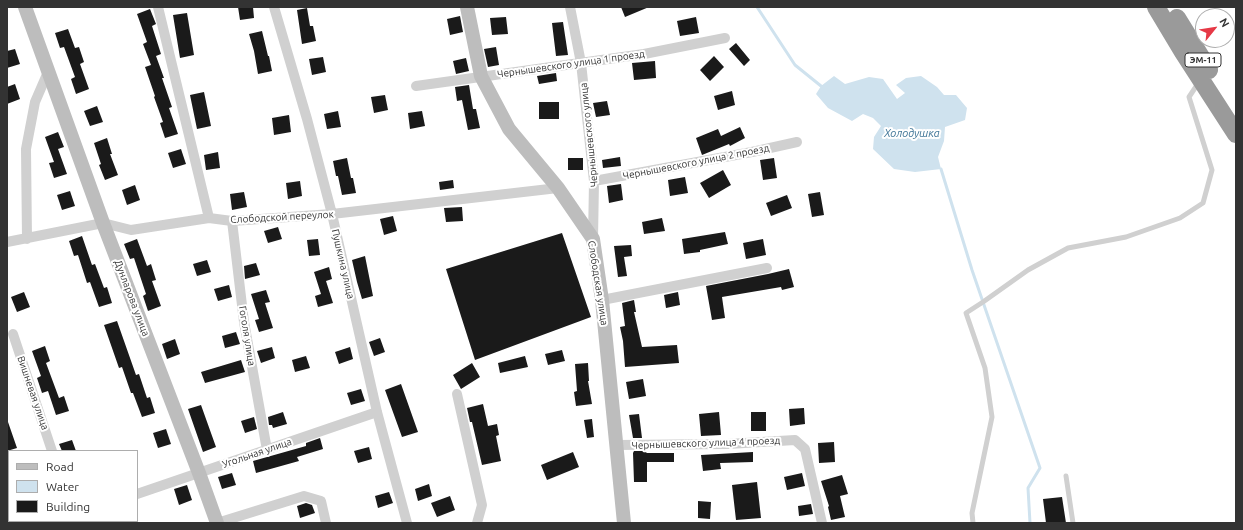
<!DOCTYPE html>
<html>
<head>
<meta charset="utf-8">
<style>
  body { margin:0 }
  #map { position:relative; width:1243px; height:530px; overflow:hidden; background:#fff; font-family:Ubuntu,sans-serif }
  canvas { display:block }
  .frame { position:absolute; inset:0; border:8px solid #333; pointer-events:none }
  .legend { position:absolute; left:8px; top:450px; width:130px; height:72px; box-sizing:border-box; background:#fff; border:1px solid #adadad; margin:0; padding:5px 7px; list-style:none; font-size:12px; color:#333 }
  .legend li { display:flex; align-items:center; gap:8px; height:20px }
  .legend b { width:20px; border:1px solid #adadad }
  .north { position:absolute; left:1195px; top:8px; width:40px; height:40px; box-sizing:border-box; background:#fff; border:1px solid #adadad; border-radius:50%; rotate:60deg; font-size:11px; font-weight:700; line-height:16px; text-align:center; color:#333 }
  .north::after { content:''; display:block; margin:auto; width:14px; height:18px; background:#e63946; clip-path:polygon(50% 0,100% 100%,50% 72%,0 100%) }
</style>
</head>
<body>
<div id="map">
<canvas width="1243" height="530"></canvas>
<div class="frame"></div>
<ul class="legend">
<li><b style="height:5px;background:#bdbdbd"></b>Road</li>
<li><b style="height:11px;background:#cfe2ee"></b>Water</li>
<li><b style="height:11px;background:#1a1a1a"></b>Building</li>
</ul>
<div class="north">N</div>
</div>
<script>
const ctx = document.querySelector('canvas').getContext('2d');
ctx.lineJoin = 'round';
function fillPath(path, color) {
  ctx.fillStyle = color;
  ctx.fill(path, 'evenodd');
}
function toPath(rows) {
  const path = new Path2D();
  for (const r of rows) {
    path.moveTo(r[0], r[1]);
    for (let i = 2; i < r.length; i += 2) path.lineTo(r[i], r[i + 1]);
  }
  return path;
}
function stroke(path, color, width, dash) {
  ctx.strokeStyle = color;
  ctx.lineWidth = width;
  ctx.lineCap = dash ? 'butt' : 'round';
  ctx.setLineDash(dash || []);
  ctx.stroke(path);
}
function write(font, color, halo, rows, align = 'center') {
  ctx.font = font + ' Ubuntu,sans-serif';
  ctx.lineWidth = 4;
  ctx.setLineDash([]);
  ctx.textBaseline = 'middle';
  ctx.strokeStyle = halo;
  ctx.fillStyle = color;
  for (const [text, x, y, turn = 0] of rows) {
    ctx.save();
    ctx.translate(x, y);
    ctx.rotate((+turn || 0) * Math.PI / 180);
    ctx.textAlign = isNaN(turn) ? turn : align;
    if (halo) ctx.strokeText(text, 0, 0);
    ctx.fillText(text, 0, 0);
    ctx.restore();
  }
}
fillPath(toPath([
  [834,76,845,84,869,77,883,79,897,99,905,93,896,85,906,78,921,76,937,87,944,95,956,95,967,108,965,120,945,127,944,141,938,157,941,169,915,172,894,169,873,149,874,137,881,126,873,118,863,114,852,121,828,108,816,94,821,86]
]), '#cfe2ee');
stroke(toPath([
  [757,7,795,65,821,86],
  [941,169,972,270,1040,468,1028,488,1030,523]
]), '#cfe2ee', 3);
fillPath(toPath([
  [238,7,253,7,254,18,240,20],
  [621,7,649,7,625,17],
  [307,8,310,26,313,26,316,41,302,44,297,10],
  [150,9,156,24,152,26,161,54,156,56,164,78,162,78,172,107,169,108,178,134,165,138,160,123,163,122,154,97,155,96,145,67,151,65,143,44,147,42,137,14],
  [187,13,194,55,180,58,173,15],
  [460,16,463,32,450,35,447,19],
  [506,17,508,34,492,35,490,18],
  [696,17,699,33,680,36,677,21],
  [563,22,568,55,556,56,552,23],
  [68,29,75,48,79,47,84,62,80,64,89,89,76,94,71,79,75,77,64,47,60,48,55,33],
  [262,31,268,56,269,56,272,71,258,74,254,51,249,34],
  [736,43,750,60,744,66,729,49],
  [496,47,499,65,488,67,484,49],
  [15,49,20,64,7,68,7,51],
  [714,56,724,67,710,81,700,70],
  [323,57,326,72,312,75,309,59],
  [466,58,469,71,456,74,453,61],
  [655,61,656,78,634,80,632,63],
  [556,73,557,81,539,84,537,76],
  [15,84,20,99,7,104,7,87],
  [469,85,473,109,476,109,480,128,468,130,462,100,457,101,455,87],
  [732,91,735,105,718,110,714,96],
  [204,92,211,126,197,129,190,95],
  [385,95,388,110,374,113,371,97],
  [607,101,610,115,596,117,593,103],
  [539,102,559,102,559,119,539,119],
  [97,106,103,122,90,126,84,111],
  [338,111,341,127,327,129,324,114],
  [422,111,425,126,410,129,408,113],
  [289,115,291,132,274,135,272,118],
  [740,127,745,138,730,146,729,144,702,155,696,138,718,129,721,136],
  [58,132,64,147,58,149,67,174,54,178,49,163,54,162,45,137],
  [107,138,112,154,110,154,118,175,105,180,99,165,101,164,94,143],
  [181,149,186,164,173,168,168,153],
  [218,152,220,168,206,170,204,155],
  [620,157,621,166,603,168,602,160],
  [347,158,351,178,353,178,356,193,342,195,338,176,336,176,333,161],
  [568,158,583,158,583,170,568,170],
  [774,158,777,178,763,180,760,160],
  [723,170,731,185,709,198,700,183],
  [685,177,688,193,670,196,668,180],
  [453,180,454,188,440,190,439,182],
  [300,181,302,196,288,199,286,183],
  [621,184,623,200,609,203,607,186],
  [135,185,140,200,127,205,122,190],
  [70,191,75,206,62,210,57,195],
  [244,192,247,207,232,210,230,194],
  [820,192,824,215,812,217,808,194],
  [787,195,792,208,771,216,766,203],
  [462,207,463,221,446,222,444,208],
  [393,216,397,231,384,235,380,219],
  [662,218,665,231,644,234,642,222],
  [278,227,282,239,268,243,264,231],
  [725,232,728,244,700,250,700,252,684,254,682,239],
  [562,233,591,317,475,360,446,269],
  [82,236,92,265,95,264,104,288,107,287,112,303,99,307,90,282,87,283,78,255,74,256,69,241],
  [137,239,147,266,151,264,156,280,152,281,161,306,148,311,143,296,146,294,134,258,130,259,124,244],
  [318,239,320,255,309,256,307,240],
  [763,239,766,255,746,259,743,243],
  [631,245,632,256,624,257,627,276,618,277,614,246],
  [365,256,373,296,362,299,357,282,352,260],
  [207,260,211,272,197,276,193,264],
  [256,263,260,275,245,279,244,266],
  [329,267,332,279,326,281,333,303,318,307,315,296,321,294,314,272],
  [789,269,794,287,782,290,781,287,722,297,725,318,712,320,706,286,768,274],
  [229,285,232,297,218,301,214,289],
  [266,290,270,302,265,303,273,328,259,332,255,320,259,319,251,294],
  [24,292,30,307,17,312,11,297],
  [678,292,680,305,666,308,664,295],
  [634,300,636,312,634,312,642,347,677,345,679,363,625,367,623,341,620,327,625,326,622,303],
  [117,321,136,375,139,374,147,398,150,397,155,413,142,417,133,393,131,393,122,367,119,368,104,325],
  [236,332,240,344,225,348,222,336],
  [380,338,385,352,374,356,369,342],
  [175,339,180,354,167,359,162,344],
  [45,346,50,361,46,363,59,398,64,396,69,411,56,415,48,391,42,393,37,378,41,376,32,351],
  [272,347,275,358,261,363,257,351],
  [350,347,353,359,339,364,335,352],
  [562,350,565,361,548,365,545,354],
  [306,356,310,368,295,372,292,360],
  [525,356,528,367,500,373,498,363],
  [241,360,245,372,205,383,201,372],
  [472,363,480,377,461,389,453,375],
  [588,363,589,381,588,381,592,404,576,406,574,392,577,391,575,364],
  [643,379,646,396,629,399,626,382],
  [401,384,418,432,402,437,385,390],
  [361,389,365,401,351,405,347,393],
  [483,404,488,426,497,424,499,435,496,436,501,461,482,465,472,422,470,422,467,408],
  [201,405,216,447,203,452,188,409],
  [804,408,805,424,790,426,789,409],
  [283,412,287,424,273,428,272,425,269,425,268,417],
  [719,412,721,435,701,436,699,414],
  [751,412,766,412,766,431,751,431],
  [639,414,642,438,633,438,629,415],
  [254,417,257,429,245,433,241,421],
  [592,419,594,437,587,438,584,420],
  [7,422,8,422,17,448,7,451],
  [166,429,171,444,158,448,153,433],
  [320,438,323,449,297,457,299,461,256,473,253,461,306,446,306,443],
  [72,440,76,451,62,451,59,444],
  [834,442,835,462,819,463,818,443],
  [369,447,372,459,358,463,354,451],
  [634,451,644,451,647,453,674,453,674,462,647,462,647,482,634,482,633,453],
  [573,452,579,467,547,480,541,465],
  [753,452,753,462,720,463,721,469,703,471,701,455],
  [232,473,236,485,222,489,218,477],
  [802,473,805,486,787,490,784,477],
  [842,475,848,494,840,496,845,517,831,520,828,507,829,506,821,481],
  [757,482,761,518,736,520,732,485],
  [429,484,432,496,418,501,415,489],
  [187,485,192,500,179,505,174,489],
  [389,492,393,503,378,508,375,496],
  [450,496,455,510,437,517,431,503],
  [1062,497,1066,523,1046,523,1043,499],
  [698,501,711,502,710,519,698,518],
  [306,503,312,505,315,513,300,518,297,506],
  [811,504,813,514,799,516,798,506]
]), '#1a1a1a');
stroke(toPath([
  [1066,476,1073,523],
  [973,523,972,513,992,417,985,368,966,313,983,302,1028,270,1068,248,1126,237,1180,218,1203,203,1212,170,1189,97,1199,82]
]), '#d0d0d0', 5);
stroke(toPath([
  [158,7,209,218],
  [274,7,307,119,332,214,377,412,407,523],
  [570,7,581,63,594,181,593,239],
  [416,86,644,54,725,38],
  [594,181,752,152,797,142],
  [232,221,244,322,267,450],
  [27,239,26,149,35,102,48,72],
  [7,242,103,223,131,230,209,218,232,221,332,214,558,188],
  [602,300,767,268],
  [13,334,52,451],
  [457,394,482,505,477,523],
  [617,445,728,444,795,440,805,449,822,523],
  [137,494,377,412],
  [107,521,107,523],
  [53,523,59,521],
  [217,523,304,496,321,501,326,523]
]), '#d0d0d0', 10);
stroke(toPath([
  [25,7,103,223,199,473,217,523],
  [467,7,481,76,509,129,558,188,593,239,602,300,624,523]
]), '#bdbdbd', 14);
stroke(toPath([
  [1156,7,1183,52,1236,134],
  [1177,18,1209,70]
]), '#9a9a9a', 18);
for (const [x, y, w] of [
  [1203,60,36]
]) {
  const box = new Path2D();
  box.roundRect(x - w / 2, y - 7, w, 14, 3);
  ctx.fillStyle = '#fff';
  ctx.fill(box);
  stroke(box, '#333', 1);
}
write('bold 9px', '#333', null, [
  ["ЭМ-11",1203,60]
]);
write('10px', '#333', '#fff', [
  ["Чернышевского улица 1 проезд",571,64,-8],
  ["Чернышевского улица",589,135,-96],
  ["Чернышевского улица 2 проезд",696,162,-11],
  ["Слободской переулок",282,217,-3],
  ["Пушкина улица",343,264,77],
  ["Слободская улица",598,283,81],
  ["Дунларова улица",132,298,69],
  ["Гоголя улица",247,336,81],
  ["Вишневая улица",33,393,71],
  ["Чернышевского улица 4 проезд",706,443,-2],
  ["Угольная улица",257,453,-19]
]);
write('italic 11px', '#3f7597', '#fff', [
  ["Холодушка",912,133]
]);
</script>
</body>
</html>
